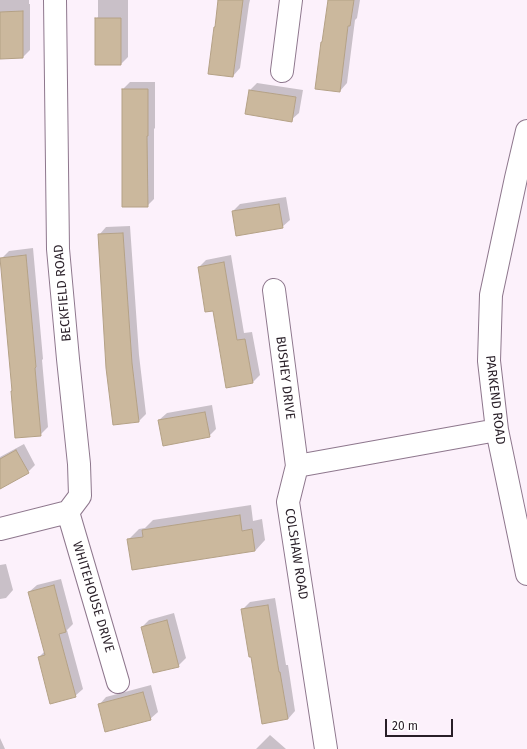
<!DOCTYPE html>
<html>
<head>
<meta charset="utf-8">
<style>
  body { margin:0 }
  #map { position:relative; width:527px; height:749px; overflow:hidden; background:#fcf1fb; font-family:"Fira Sans",sans-serif }
  canvas { display:block }
  .scale { position:absolute; left:385px; top:719px; width:68px; height:18px; box-sizing:border-box; border:2px solid #281e27; border-top:0; padding-left:5px; font-size:12px; line-height:14px; white-space:nowrap; color:#281e27; -webkit-text-stroke:3px #fff; paint-order:stroke }
</style>
</head>
<body>
<div id="map">
<canvas width="527" height="749"></canvas>
<div class="scale">20 m</div>
</div>
<script>
const ctx = document.querySelector('canvas').getContext('2d');
ctx.lineJoin = 'round';
function fillPath(path, color) {
  ctx.fillStyle = color;
  ctx.fill(path, 'evenodd');
}
function toPath(rows) {
  const path = new Path2D();
  for (const r of rows) {
    path.moveTo(r[0], r[1]);
    for (let i = 2; i < r.length; i += 2) path.lineTo(r[i], r[i + 1]);
  }
  return path;
}
function stroke(path, color, width, dash) {
  ctx.strokeStyle = color;
  ctx.lineWidth = width;
  ctx.lineCap = dash ? 'butt' : 'round';
  ctx.setLineDash(dash || []);
  ctx.stroke(path);
}
function write(font, color, halo, rows, align = 'center') {
  ctx.font = font + ' "Fira Sans",sans-serif';
  ctx.lineWidth = 3;
  ctx.setLineDash([]);
  ctx.textBaseline = 'middle';
  ctx.strokeStyle = halo;
  ctx.fillStyle = color;
  for (const [text, x, y, turn = 0] of rows) {
    ctx.save();
    ctx.translate(x, y);
    ctx.rotate((+turn || 0) * Math.PI / 180);
    ctx.textAlign = isNaN(turn) ? turn : align;
    if (halo) ctx.strokeText(text, 0, 0);
    ctx.fillText(text, 0, 0);
    ctx.restore();
  }
}
fillPath(toPath([
  [0,0,29,0,29,4,30,4,30,50,23,57,0,58],
  [98,0,128,0,128,57,121,64,96,19,98,17],
  [219,0,250,0,249,4,240,68,233,76],
  [329,0,360,0,357,18,355,20,347,83,340,91,324,40],
  [130,82,155,82,155,128,154,129,154,199,147,206,123,89],
  [257,83,303,90,299,113,291,120,246,113,250,90],
  [286,197,290,220,282,227,233,211,240,204],
  [130,226,139,355,146,414,139,421,99,235,106,227],
  [33,248,43,359,42,360,48,427,40,435,2,258,9,251],
  [231,255,244,333,252,332,260,375,252,383,214,309,199,267,206,260],
  [212,405,216,429,209,436,159,420,167,413],
  [24,444,35,465,28,472,0,487,0,457],
  [251,505,253,521,262,519,265,540,255,551,128,540,139,529,145,528,153,520],
  [6,564,13,590,6,598,0,599,0,565],
  [61,579,73,624,67,630,83,689,75,696,39,657,45,651,29,592,37,585],
  [275,598,286,665,288,665,295,711,288,719,242,610,250,602],
  [174,613,186,658,178,666,142,627,149,620],
  [151,685,158,712,150,719,99,705,106,697],
  [270,735,286,749,256,749],
  [0,738,5,749,0,749]
]), '#0003');
const building = toPath([
  [218,0,243,0,233,77,208,74,214,27,215,27,218,0],
  [328,0,354,0,350,26,348,26,340,92,315,89,321,42,322,42,328,0],
  [23,11,23,58,0,59,0,12,23,11],
  [95,18,121,18,121,65,95,65,95,18],
  [122,89,148,89,148,136,147,136,148,207,122,207,122,89],
  [249,90,296,97,292,122,245,114,249,90],
  [279,204,283,228,236,236,232,211,279,204],
  [123,233,132,363,139,422,113,425,106,368,98,234,123,233],
  [26,255,36,367,35,368,41,436,15,438,11,391,12,391,0,258,26,255],
  [224,262,237,340,245,339,253,383,226,388,213,311,205,312,198,267,224,262],
  [205,412,210,437,163,446,158,420,205,412],
  [16,450,29,473,0,489,0,459,16,450],
  [240,515,242,531,252,529,255,551,132,570,127,539,143,537,142,530,240,515],
  [54,585,66,632,59,634,76,697,50,704,38,657,45,655,28,592,54,585],
  [268,605,279,672,280,672,288,719,262,724,251,657,249,657,241,609,268,605],
  [167,620,179,667,153,673,141,627,167,620],
  [143,692,151,720,105,732,98,704,143,692]
]);
fillPath(building, '#cbb89d');
stroke(building, '#b4a186', 1);
const minor = toPath([
  [282,71,291,0],
  [527,131,516,178,491,295,489,361,497,430,527,574],
  [274,290,297,466],
  [68,512,118,682],
  [0,529,68,512,80,496,79,464,68,359,58,249,55,0],
  [326,749,288,502,297,466,497,430]
]);
stroke(minor, '#8e778d', 24);
stroke(minor, '#fff', 22);
write('13px', '#281e27', '#fff', [
  ["BECKFIELD ROAD",63,293,-95],
  ["BUSHEY DRIVE",285,378,83],
  ["PARKEND ROAD",495,400,83],
  ["COLSHAW ROAD",296,554,81],
  ["WHITEHOUSE DRIVE",93,597,73]
]);
</script>
</body>
</html>
